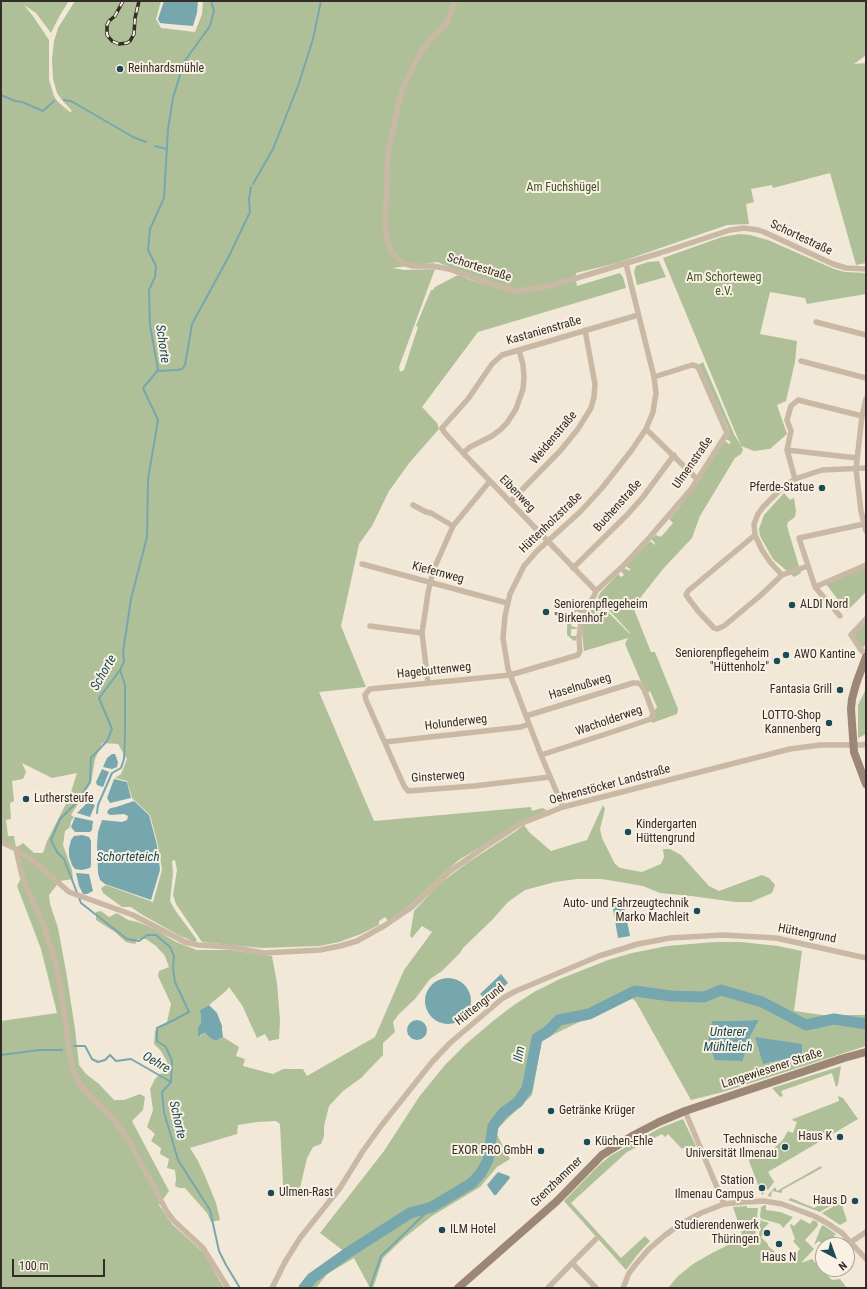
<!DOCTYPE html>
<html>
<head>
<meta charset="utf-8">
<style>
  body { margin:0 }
  #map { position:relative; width:867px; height:1289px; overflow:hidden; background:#f1e8d8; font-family:"Roboto Condensed",sans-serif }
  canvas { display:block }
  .frame { position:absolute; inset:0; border:2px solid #342c26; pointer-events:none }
  .north { position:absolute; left:815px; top:1237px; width:40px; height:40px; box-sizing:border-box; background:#f9f1e4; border:1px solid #aaa298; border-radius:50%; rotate:139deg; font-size:11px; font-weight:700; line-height:16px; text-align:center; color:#342c26 }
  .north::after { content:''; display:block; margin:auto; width:14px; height:18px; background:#1b4c56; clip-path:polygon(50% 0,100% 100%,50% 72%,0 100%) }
  .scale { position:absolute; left:12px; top:1259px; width:93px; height:18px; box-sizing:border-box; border:2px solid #342c26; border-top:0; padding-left:5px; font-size:12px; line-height:14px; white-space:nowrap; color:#342c26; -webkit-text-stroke:3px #f9f1e4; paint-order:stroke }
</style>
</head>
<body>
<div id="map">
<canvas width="867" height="1289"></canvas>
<div class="frame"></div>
<div class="north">N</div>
<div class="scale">100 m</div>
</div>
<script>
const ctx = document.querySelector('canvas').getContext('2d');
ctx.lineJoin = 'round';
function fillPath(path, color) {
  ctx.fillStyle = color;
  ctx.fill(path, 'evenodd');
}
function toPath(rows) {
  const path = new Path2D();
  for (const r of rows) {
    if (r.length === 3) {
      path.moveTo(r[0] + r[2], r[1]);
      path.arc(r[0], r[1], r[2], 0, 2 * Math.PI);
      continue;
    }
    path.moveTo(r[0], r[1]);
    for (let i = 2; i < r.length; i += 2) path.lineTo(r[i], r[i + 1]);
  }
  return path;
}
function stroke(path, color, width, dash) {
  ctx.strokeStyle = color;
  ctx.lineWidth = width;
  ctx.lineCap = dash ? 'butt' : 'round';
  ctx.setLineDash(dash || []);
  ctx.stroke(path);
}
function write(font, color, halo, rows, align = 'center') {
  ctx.font = font + ' "Roboto Condensed",sans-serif';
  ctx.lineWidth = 4;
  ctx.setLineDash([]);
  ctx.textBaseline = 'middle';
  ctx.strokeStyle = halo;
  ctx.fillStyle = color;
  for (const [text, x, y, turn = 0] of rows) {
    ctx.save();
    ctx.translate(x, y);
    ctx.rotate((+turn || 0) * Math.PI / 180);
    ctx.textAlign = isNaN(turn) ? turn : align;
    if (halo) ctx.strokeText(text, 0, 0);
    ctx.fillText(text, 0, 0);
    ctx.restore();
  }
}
fillPath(toPath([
  [1,1,69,1,60,15,51,33,36,13,24,5,33,16,49,40,49,80,54,96,58,102,70,112,72,111,62,100,57,93,53,79,52,59,54,41,58,28,75,1,161,1,156,19,161,28,195,32,202,14,203,1,866,1,866,55,854,64,866,63,866,263,856,265,830,173,773,188,772,185,751,189,754,202,746,204,749,224,727,225,617,263,576,273,575,281,576,281,577,286,620,273,623,277,626,288,478,332,422,407,437,423,439,429,410,462,389,491,372,526,359,544,341,626,366,687,319,692,374,821,531,807,532,811,542,808,547,810,507,830,459,860,443,874,410,905,388,921,385,917,379,921,379,925,361,934,339,942,320,946,261,948,202,942,176,904,173,895,177,870,175,860,172,861,173,873,170,901,175,910,197,940,195,942,180,936,141,914,131,907,122,907,103,893,101,888,106,885,153,902,162,870,158,845,150,815,132,798,127,781,115,778,121,774,127,759,118,744,102,743,95,759,91,783,71,815,74,817,71,821,70,827,65,831,63,845,72,870,73,879,60,881,49,895,50,904,58,928,66,971,75,1029,79,1065,86,1074,99,1084,114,1100,124,1100,140,1094,145,1097,143,1110,132,1121,169,1191,159,1205,172,1224,203,1252,224,1288,1,1288,1,1021,57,1013,41,949,17,886,22,876,16,849,1,842,1,628,2,624,1,613],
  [437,262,486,281,484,284,470,280,460,275,456,276,435,287,433,290,431,290,416,326,418,327,404,370,400,372,399,367,435,269,404,270,392,268],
  [22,763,52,778,77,773,69,798,47,841,43,853,34,853,23,843,16,848,14,836,8,836,6,820,11,819,10,803,14,801,12,781,23,779,26,772],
  [739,234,750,235,768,240,834,269,845,272,866,273,866,294,807,304,805,298,770,292,760,334,797,341,795,362,786,401,777,405,787,434,770,449,754,451,741,446,743,450,741,454,735,458,700,516,692,538,663,569,633,607,651,652,655,652,678,709,677,714,652,723,652,721,655,716,654,711,657,707,650,691,647,694,642,684,625,644,628,638,584,651,582,632,583,622,594,602,597,601,630,634,630,633,598,598,600,593,618,574,621,577,624,575,621,571,624,568,630,571,630,569,626,566,650,541,655,545,655,543,651,539,656,535,661,537,673,523,669,519,678,509,725,441,729,444,731,442,726,439,729,433,729,430,701,369,698,365,703,362,734,434,741,446,663,258,722,237],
  [659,261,666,277,637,285,634,272,636,266,648,262],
  [784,493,790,500,794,498,796,511,795,517,788,522,787,526,801,573,794,577,773,559,760,536,759,529,764,515],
  [866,566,866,592,847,611,825,583],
  [580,608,583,610,581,613,576,611,574,617,579,619,579,620,573,619,571,626,577,628,577,629,571,629,571,636,577,636,576,640,574,641,567,635,567,626,570,614,575,610],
  [866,621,866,644,863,648,854,638,854,634],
  [866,689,866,734,858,738,858,705],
  [603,805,605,809,600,829,602,838,615,864,620,868,642,872,661,864,664,857,663,849,670,849,681,855,709,886,719,891,762,875,769,878,775,885,772,893,751,902,735,902,691,896,660,893,643,886,602,879,577,879,555,882,525,890,508,902,493,919,463,948,460,953,442,971,430,979,415,999,399,1014,393,1022,395,1032,383,1043,383,1055,361,1078,343,1091,329,1106,324,1126,324,1136,321,1144,313,1147,307,1158,300,1188,297,1195,293,1194,290,1187,283,1185,280,1124,276,1121,257,1122,238,1125,237,1134,190,1148,198,1161,205,1176,216,1203,220,1220,211,1222,207,1213,185,1188,179,1188,175,1186,176,1179,175,1170,167,1168,169,1159,160,1154,161,1148,151,1141,155,1134,147,1127,153,1110,150,1089,155,1079,160,1074,167,1072,167,1062,161,1051,154,1044,155,1031,167,1022,171,1004,158,976,159,971,169,967,165,956,156,946,146,939,138,939,135,944,126,942,115,932,96,920,96,912,101,911,109,917,117,913,128,920,138,922,157,930,174,941,197,950,230,950,272,956,277,983,280,1020,279,1039,269,1041,265,1034,257,1038,242,1005,229,987,226,991,209,1005,200,1010,201,1023,200,1036,205,1033,210,1038,216,1041,223,1037,239,1047,236,1056,245,1059,243,1066,273,1074,283,1069,303,1069,307,1076,375,1037,404,970,432,932,422,926,412,938,410,936,414,911,438,885,467,863,516,831,524,825,529,832,551,851,587,840],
  [715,942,741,942,778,946,802,951,794,1011,823,1015,866,1015,866,1046,723,1092,691,1100,636,1002,631,997,542,1040,532,1095,495,1131,510,1159,497,1167,480,1187,432,1216,404,1238,383,1258,373,1288,370,1288,354,1258,327,1274,316,1288,301,1288,307,1279,345,1252,320,1233,384,1151,419,1097,445,1065,466,1044,493,1021,514,1005,534,992,560,979,608,960,632,953,667,946],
  [759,1020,748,1041,743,1061,712,1021],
  [841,1066,838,1085,836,1087,832,1073,781,1091,783,1096,780,1097,772,1088],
  [838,1096,843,1098,858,1119,768,1172,774,1182,768,1190,765,1188,762,1190,764,1193,762,1195,749,1161,750,1158,767,1154,782,1141,788,1131,793,1133,797,1122,792,1120,793,1119,839,1101],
  [683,1119,696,1146,687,1150,685,1147,682,1149,668,1134,665,1137,662,1134,627,1152,571,1203,621,1258,645,1236,650,1241,638,1254,626,1270,564,1201,598,1166,610,1156,660,1128],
  [821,1166,822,1168,782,1190,782,1193,772,1191,771,1197,768,1196,768,1195,775,1187,777,1191,782,1188],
  [837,1195,840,1200,820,1212,788,1200,791,1198,814,1208],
  [841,1202,847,1221,840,1225,822,1213],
  [765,1205,766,1205,766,1210,780,1212,793,1217,783,1228,780,1224,762,1219,760,1217,761,1207],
  [747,1206,747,1208,758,1208,755,1239,760,1244,761,1241,759,1236,760,1220,769,1223,763,1229,765,1232,761,1237,768,1244,768,1246,775,1252,776,1254,780,1259,782,1258,787,1263,797,1257,795,1254,800,1249,793,1241,795,1239,790,1225,791,1224,794,1226,801,1219,810,1224,813,1220,817,1222,818,1225,816,1228,805,1240,814,1249,801,1263,812,1259,832,1280,840,1279,847,1288,668,1288,677,1277,693,1264,712,1253,738,1240,737,1236,742,1234,733,1207],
  [823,1225,836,1234,827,1245,823,1245,819,1241,814,1245,821,1227]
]), '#afc098');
fillPath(toPath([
  [164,1,198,1,197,13,193,26,169,24,160,23,158,19],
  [112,754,115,754,118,762,117,767,112,769,103,767,107,758],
  [102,769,109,772,103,787,97,785,96,782],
  [114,779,127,782,131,798,110,803,107,798],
  [134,801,149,815,157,845,160,870,151,900,105,884,100,880,98,873,97,846,98,832,102,820,122,822,127,820,128,816,124,814,110,815,107,813,108,810,111,808,116,807],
  [88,802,95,805,90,817,77,813],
  [75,817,93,821,92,830,90,832,75,832,71,827],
  [82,835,89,837,91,841,91,865,90,868,82,870,75,869,72,865,69,856,69,848,71,840,74,836],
  [76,873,89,874,93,891,87,894,83,894,79,886],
  [623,901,630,936,618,938,612,903],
  [501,974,508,983,487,1002,480,994],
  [448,1001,23],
  [209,1005,217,1013,222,1026,222,1030,223,1037,216,1041,210,1038,205,1033,198,1036,198,1028,201,1023,200,1010],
  [417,1030,10],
  [759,1020,748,1041,743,1061,715,1060,708,1042,712,1021],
  [755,1037,802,1044,802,1055,763,1064],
  [498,1172,509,1176,510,1178,496,1195,494,1195,487,1185]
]), '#77a7ae');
stroke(toPath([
  [211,1,214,11,210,26,184,62,173,98,168,129,164,198,150,229,148,250,156,266,155,277,149,290,150,325,158,370,143,388,158,420,148,479,147,537,131,599,123,652,124,662,120,670,99,698,112,729,107,741,91,758,90,782,76,803,60,819,51,840,57,852,64,859,81,903,127,939,139,941,147,935,156,935,170,947,174,956,173,968,175,982,189,1012,174,1020,157,1028,157,1041,166,1047,172,1061,171,1082,162,1092,164,1112,178,1160,210,1210,219,1251,226,1265,240,1288],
  [1,95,15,101,22,102,43,111,54,101],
  [64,100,71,101,133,137,146,142],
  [155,146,167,149],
  [253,184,273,149,298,86,313,39,321,1],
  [158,370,158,371,177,370,182,369,185,365,192,324,228,258,250,212,249,199,251,187],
  [97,813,98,805,112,773,121,768,124,759,125,735,125,685,120,670],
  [74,1046,85,1046,92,1059,98,1062,105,1060,110,1055,116,1061,131,1059,171,1082],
  [1,1055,39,1050,62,1050],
  [370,1288,381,1256,432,1207]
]), '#77a7ae', 2);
stroke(toPath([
  [304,1288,312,1278,346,1254,410,1213,432,1207,472,1183,481,1173,488,1160,493,1126,503,1113,518,1102,527,1089,537,1038,547,1032,559,1020,589,1014,635,991,671,996,704,997,721,990,762,1002,806,1025,834,1019,866,1024]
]), '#77a7ae', 11);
stroke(toPath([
  [455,1,447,23,425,46,413,67,401,93,394,125,388,152,385,227,388,243,391,251,399,260,406,264,413,266,433,266,449,269,479,280,516,291,540,288,567,281,660,253,730,230,744,228,758,230,764,232,833,264,846,268,866,269],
  [816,322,866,335],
  [801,361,866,378],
  [866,399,862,416,856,469,861,511,866,531],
  [646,429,697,479],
  [787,450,857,458],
  [463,453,470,447,492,436,500,430,507,423,516,409,523,389,524,377,523,365,519,350],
  [795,479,787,450,791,431,787,420,791,406,798,400,862,416],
  [510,502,560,451,578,429,591,408,594,397,595,384,585,330],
  [413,505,426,512,431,513,453,526],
  [755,535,688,591,686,595,698,611,714,628,717,629,724,626,761,595,782,575,808,566],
  [362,564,507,603],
  [573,568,627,515,643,497,674,455],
  [782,575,770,562,762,550,755,535,754,524,758,514,763,507,783,487,795,479,822,470,866,468],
  [815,587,866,565],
  [596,591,463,453,444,432,442,428,468,399,492,364,502,355,638,315],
  [840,616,815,587,799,538,864,524],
  [866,619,851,635,861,650,866,654],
  [370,626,422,633],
  [428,683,422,633,428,593,433,571,453,526,490,481],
  [526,716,633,683,638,683,641,685,644,689,653,713,651,719,603,735,541,755],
  [385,742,521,727,529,724],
  [550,777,474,786,408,791,404,786,366,700,365,695,368,691,370,689,510,675,578,655,580,651,579,638,581,621,585,610,594,596,596,591,623,566,649,538,692,488,727,433,698,367,696,366,692,365,654,377],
  [563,807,541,755,508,669,503,638,505,616,510,594,524,566,537,551,581,511,602,488,631,451,646,429,653,412,656,393,654,377,626,264],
  [1,842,16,849,36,863,69,892,133,915,185,942,198,945,231,947,264,953,320,950,340,946,357,941,384,926,412,907,449,872,483,848,520,824,563,807,790,749,820,745,862,745,866,744],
  [16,849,22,876,45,929,57,968,62,997,70,1056,73,1069,79,1083,89,1095,115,1121,131,1144,167,1212,174,1221,203,1248,228,1288],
  [685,1111,724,1204],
  [851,1242,866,1232],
  [572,1263,596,1239],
  [272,1288,285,1262,300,1238,340,1188,363,1151,381,1126,432,1062,450,1043,490,1009,503,998,516,991,599,956,638,944,670,938,723,935,776,938,866,958],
  [548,1288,572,1263,596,1288],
  [623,1288,629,1273,636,1264,649,1249,664,1236,679,1225,701,1213,724,1204,744,1202,764,1201,782,1204,814,1216,827,1223,842,1233,866,1259]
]), '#c9b8a4', 5.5);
stroke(toPath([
  [866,657,856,684,852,699,851,709,854,752,866,784],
  [458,1288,557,1201,602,1155,634,1135,659,1122,685,1111,844,1058,866,1052]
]), '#9c8776', 8);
const rail = toPath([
  [123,1,115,16,109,21,107,25,107,35,112,41,119,44,127,43,130,41,134,34,135,18,139,1]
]);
stroke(rail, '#342c26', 3.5);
stroke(rail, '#f9f1e4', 2, [6]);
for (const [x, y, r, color] of [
  [120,69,4,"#1b4c56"],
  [822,488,4,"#1b4c56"],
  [792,605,4,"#1b4c56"],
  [546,612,4,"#1b4c56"],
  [786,655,4,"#1b4c56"],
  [777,661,4,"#1b4c56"],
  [840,690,4,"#1b4c56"],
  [829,723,4,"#1b4c56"],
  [26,799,4,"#1b4c56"],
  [628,832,4,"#1b4c56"],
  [697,911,4,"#1b4c56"],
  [551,1111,4,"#1b4c56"],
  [840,1137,4,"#1b4c56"],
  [587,1142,4,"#1b4c56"],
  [785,1147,4,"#1b4c56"],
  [541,1151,4,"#1b4c56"],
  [762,1188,4,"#1b4c56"],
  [271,1193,4,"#1b4c56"],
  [855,1201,4,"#1b4c56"],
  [442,1230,4,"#1b4c56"],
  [767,1233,4,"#1b4c56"],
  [779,1244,4,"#1b4c56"]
]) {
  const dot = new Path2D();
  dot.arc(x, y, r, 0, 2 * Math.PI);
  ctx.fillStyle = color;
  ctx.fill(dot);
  stroke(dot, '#f9f1e4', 1.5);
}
write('12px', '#342c26', '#f9f1e4', [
  ["Reinhardsmühle",128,69,"left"],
  ["Pferde-Statue",814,488],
  ["Seniorenpflegeheim",554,605,"left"],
  ["\"Birkenhof\"",554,619,"left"],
  ["ALDI Nord",800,605,"left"],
  ["Seniorenpflegeheim",769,654],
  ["\"Hüttenholz\"",769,668],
  ["AWO Kantine",794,655,"left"],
  ["Fantasia Grill",832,690],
  ["LOTTO-Shop",821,716],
  ["Kannenberg",821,730],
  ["Luthersteufe",34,799,"left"],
  ["Kindergarten",636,825,"left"],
  ["Hüttengrund",636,839,"left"],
  ["Auto- und Fahrzeugtechnik",689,904],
  ["Marko Machleit",689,918],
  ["Getränke Krüger",559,1111,"left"],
  ["Haus K",832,1137],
  ["Technische",777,1140],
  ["Universität Ilmenau",777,1154],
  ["Küchen-Ehle",595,1142,"left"],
  ["EXOR PRO GmbH",533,1151],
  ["Station",754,1181],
  ["Ilmenau Campus",754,1195],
  ["Ulmen-Rast",279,1193,"left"],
  ["Haus D",847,1201],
  ["Studierendenwerk",759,1226],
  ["Thüringen",759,1240],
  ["ILM Hotel",450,1230,"left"],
  ["Haus N",779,1258,"center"]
], 'right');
write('12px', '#40532a', '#f9f1e4', [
  ["Am Fuchshügel",563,188],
  ["Am Schorteweg",724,278],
  ["e.V.",724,292]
]);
write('12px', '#342c26', '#f9f1e4', [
  ["Schortestraße",801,238,25],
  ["Schortestraße",479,268,18],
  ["Kastanienstraße",544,331,-16],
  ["Weidenstraße",554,438,-50],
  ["Ulmenstraße",693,463,-55],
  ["Eibenweg",517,494,46],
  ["Buchenstraße",618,506,-48],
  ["Hüttenholzstraße",551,523,-44],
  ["Kiefernweg",438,573,15],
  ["Hagebuttenweg",434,671,-6],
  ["Haselnußweg",580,687,-17],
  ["Wacholderweg",609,721,-19],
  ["Holunderweg",456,723,-7],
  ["Ginsterweg",438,777,-4],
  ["Oehrenstöcker Landstraße",610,785,-15],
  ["Hüttengrund",807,934,11],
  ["Hüttengrund",480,1005,-38],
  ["Langewiesener Straße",772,1069,-18],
  ["Grenzhammer",557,1182,-44]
]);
write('italic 13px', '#1b4c56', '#f9f1e4', [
  ["Schorte",162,344,82],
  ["Schorte",104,673,-60],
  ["Schorteteich",128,858],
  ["Unterer",728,1033],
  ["Mühlteich",728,1048],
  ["Ilm",520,1054,-79],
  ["Oehre",156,1063,30],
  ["Schorte",177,1120,77]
]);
</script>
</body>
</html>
